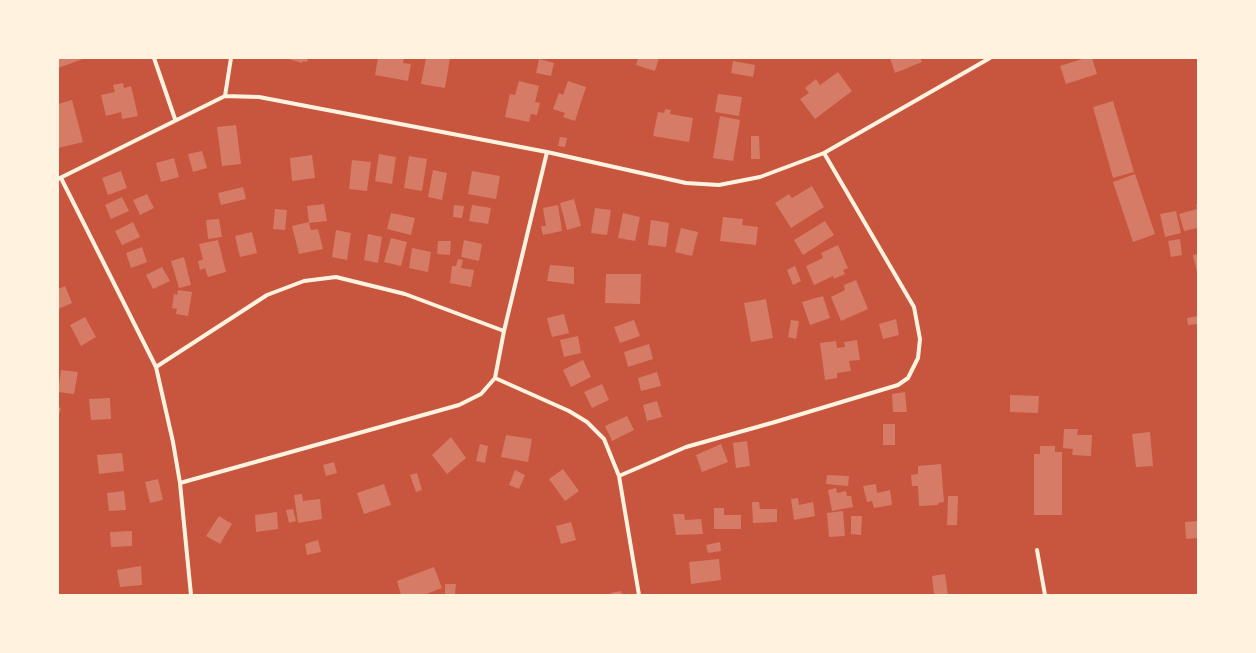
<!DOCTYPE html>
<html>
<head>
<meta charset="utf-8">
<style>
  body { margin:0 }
  #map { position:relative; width:1256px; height:653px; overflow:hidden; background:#c8553d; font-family:Georgia,serif }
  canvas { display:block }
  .frame { position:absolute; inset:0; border:59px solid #fff3e0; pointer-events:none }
</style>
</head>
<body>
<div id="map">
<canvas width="1256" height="653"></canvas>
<div class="frame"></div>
</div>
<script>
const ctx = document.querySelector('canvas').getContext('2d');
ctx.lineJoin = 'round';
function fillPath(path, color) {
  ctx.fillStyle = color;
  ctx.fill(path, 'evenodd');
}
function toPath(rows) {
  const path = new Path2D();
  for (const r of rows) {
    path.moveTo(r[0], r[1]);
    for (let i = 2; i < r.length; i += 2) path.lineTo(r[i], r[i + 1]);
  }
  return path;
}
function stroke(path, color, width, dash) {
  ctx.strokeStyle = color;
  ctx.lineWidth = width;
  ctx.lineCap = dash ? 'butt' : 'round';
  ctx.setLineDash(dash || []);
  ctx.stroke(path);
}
fillPath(toPath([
  [58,58,83,58,83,59,58,68],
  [285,58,308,58,307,62,303,61,302,63],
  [378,58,404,58,403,63,411,64,408,81,375,75],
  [426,58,450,58,445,88,421,84],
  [638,58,659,58,655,71,636,65],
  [890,58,920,58,922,62,895,73],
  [1085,58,1092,58,1097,74,1066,84,1060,66],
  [539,59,554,63,551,76,536,73],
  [733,61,755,65,753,77,731,73],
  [838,72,852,91,815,119,800,99,809,93,805,88,816,79,820,85],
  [519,81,539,86,535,102,540,103,537,115,531,114,529,122,505,117,510,94,515,95],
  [568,81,586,87,575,121,563,117,565,113,553,109,559,93,563,95],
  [123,83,124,88,131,86,138,116,122,119,121,112,106,116,101,95,115,92,113,85],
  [718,94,742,97,739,116,715,112],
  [72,100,83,142,58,148,58,104],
  [1113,101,1134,172,1113,178,1093,107],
  [665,109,671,110,670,114,693,118,689,142,653,136,658,112,664,113],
  [720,116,740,120,733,161,713,158],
  [236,125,241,164,222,166,217,127],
  [751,136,759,136,760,159,751,159],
  [560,137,567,138,565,147,558,146],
  [202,151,207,168,193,172,188,154],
  [379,154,396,157,392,184,375,181],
  [312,155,315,178,292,181,290,158],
  [409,156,427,159,422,191,404,188],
  [174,158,179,177,161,182,156,163],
  [352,160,371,162,367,191,349,189],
  [433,170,447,173,442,200,428,197],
  [121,171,127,188,108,195,102,178],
  [472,171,500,176,496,199,468,194],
  [1135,174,1155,234,1133,242,1113,182],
  [812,186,824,207,791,228,775,203,789,194,792,198],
  [243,187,246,199,221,205,218,193],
  [147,194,154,208,140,215,133,200],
  [122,197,129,211,111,219,105,205],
  [574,199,581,226,567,230,560,203],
  [324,204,327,221,309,223,311,230,318,229,323,249,299,254,292,226,309,222,307,206],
  [1198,204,1198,228,1184,231,1179,214,1197,209,1196,205],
  [454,205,464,206,462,218,453,217],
  [472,205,491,208,488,224,469,221],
  [558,205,562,231,543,235,541,226,546,226,543,208],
  [595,208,611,210,607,235,591,233],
  [275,209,287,210,285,230,273,229],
  [1176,211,1181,233,1165,237,1160,214],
  [391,213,415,218,411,235,387,229],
  [623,213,640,217,635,241,618,238],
  [723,217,743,219,742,225,758,227,756,245,720,241],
  [219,219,222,237,208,239,206,220],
  [651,220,669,223,666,247,648,245],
  [825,221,834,235,803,255,794,240],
  [133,222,140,237,122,245,115,231],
  [681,228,698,232,692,256,675,252],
  [336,230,351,233,347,260,332,257],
  [252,232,257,253,240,257,235,236],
  [368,234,382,237,378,263,364,260],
  [391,238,407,242,401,266,384,262],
  [1180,239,1182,255,1171,257,1168,241],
  [218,240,226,272,208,277,205,268,200,270,198,261,203,260,199,244],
  [464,240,482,244,479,261,461,257],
  [438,241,451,241,450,255,437,254],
  [838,245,848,268,843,270,845,274,834,279,833,276,814,285,806,266,823,258,821,253],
  [142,247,147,262,131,268,126,253],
  [412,248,431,252,428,272,409,268],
  [1198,254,1198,272,1197,272,1193,255],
  [184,257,191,285,179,288,171,261],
  [458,259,463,260,461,268,474,270,471,287,450,283,452,266,456,266],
  [550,265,574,267,574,284,547,281],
  [795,266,801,281,793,285,787,270],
  [162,267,170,281,153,289,146,275],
  [606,274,641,274,640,304,605,303],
  [856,280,868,309,841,321,831,297,845,290,844,285],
  [65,286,72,303,58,309,58,289],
  [178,290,192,292,188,316,176,314,177,309,172,308,174,294,177,295],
  [823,296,830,318,810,325,802,302],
  [766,299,773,338,751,342,744,303],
  [564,314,569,333,552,337,547,318],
  [1198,316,1198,324,1188,325,1187,318],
  [85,317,96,337,81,346,70,325],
  [896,319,899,335,883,339,879,324],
  [634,320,640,336,620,343,614,327],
  [791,320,799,321,796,339,788,337],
  [578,336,581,353,564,357,560,340],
  [857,340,860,360,849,361,851,371,837,373,837,378,825,380,820,343,836,341,837,348,845,347,844,342],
  [649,344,653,359,628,367,624,352],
  [583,360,591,377,571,387,563,370],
  [61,370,78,372,74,394,58,392],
  [657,372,661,386,641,391,638,378],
  [602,384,609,400,592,408,584,392],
  [905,392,907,412,893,412,892,394],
  [1010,395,1039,396,1038,413,1010,412],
  [110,398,111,419,91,420,89,399],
  [657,401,662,417,647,421,643,405],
  [58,407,61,408,58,417],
  [627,416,634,430,612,441,605,426],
  [883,424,895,424,895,445,883,445],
  [1064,429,1078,429,1077,435,1092,435,1091,456,1072,455,1073,449,1063,448],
  [1150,432,1153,466,1136,467,1132,434],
  [506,435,532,439,528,462,501,457],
  [451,437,466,458,447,474,432,455],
  [747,441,750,466,736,468,733,443],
  [480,444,488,446,485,463,476,461],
  [721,444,728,462,702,472,696,455],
  [1040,446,1055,446,1055,452,1062,452,1062,515,1034,515,1034,454,1040,454],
  [122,453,124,471,99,474,97,455],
  [334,462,337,473,326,476,323,465],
  [941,464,944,502,938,503,938,505,919,506,918,486,912,486,911,475,918,474,918,466],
  [563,469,579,491,565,501,549,479],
  [515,470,525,475,519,489,509,485],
  [417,473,422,490,416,492,410,475],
  [827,475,849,476,848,486,826,484],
  [158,479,163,500,150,503,145,482],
  [384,484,391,505,364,514,357,493],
  [876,484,877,493,890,490,892,505,874,508,872,501,867,502,863,486],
  [836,488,837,493,846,491,847,496,851,496,853,507,832,511,828,490],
  [124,491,126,510,109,511,107,493],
  [302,494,303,501,320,499,322,519,298,523,294,495],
  [948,496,958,496,957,525,947,525],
  [798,498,799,505,813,502,815,516,794,520,791,499],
  [752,502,759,502,760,509,777,509,777,522,753,523],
  [714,508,724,508,724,515,741,515,741,529,714,529],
  [293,509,296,521,289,523,286,510],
  [843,511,845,536,829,537,827,513],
  [277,512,278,529,256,532,255,515],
  [673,514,684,514,685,520,701,519,703,534,676,535],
  [219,516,232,524,220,544,206,536],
  [851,516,862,516,861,535,851,534],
  [1198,521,1198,538,1186,539,1185,522],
  [571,522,576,540,561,544,556,526],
  [132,531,132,546,111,547,110,532],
  [318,540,321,552,307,555,305,544],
  [720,542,721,551,708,553,706,545],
  [719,559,721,580,691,584,689,562],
  [141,566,142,585,120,587,117,570],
  [434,567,442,588,424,595,401,595,397,581],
  [945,574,948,595,934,595,932,576],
  [445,584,456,584,455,594,445,595],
  [621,591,622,595,612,595,611,593]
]), '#d67c66');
stroke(toPath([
  [154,58,175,119],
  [225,96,231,58],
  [61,178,156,367,173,442,180,483,191,595],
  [58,179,225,96,259,97,547,152,686,183,719,185,760,177,824,153,990,58],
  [156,367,267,295,304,281,336,277,405,294,504,331],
  [495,378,569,411,587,422,604,439,619,476,639,595],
  [619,476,686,447,775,422,898,385,908,378,918,358,920,339,914,307,824,153],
  [180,483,459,405,481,394,495,378,504,331,547,152],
  [1037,550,1045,595]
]), '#fff3e0', 4);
</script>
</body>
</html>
